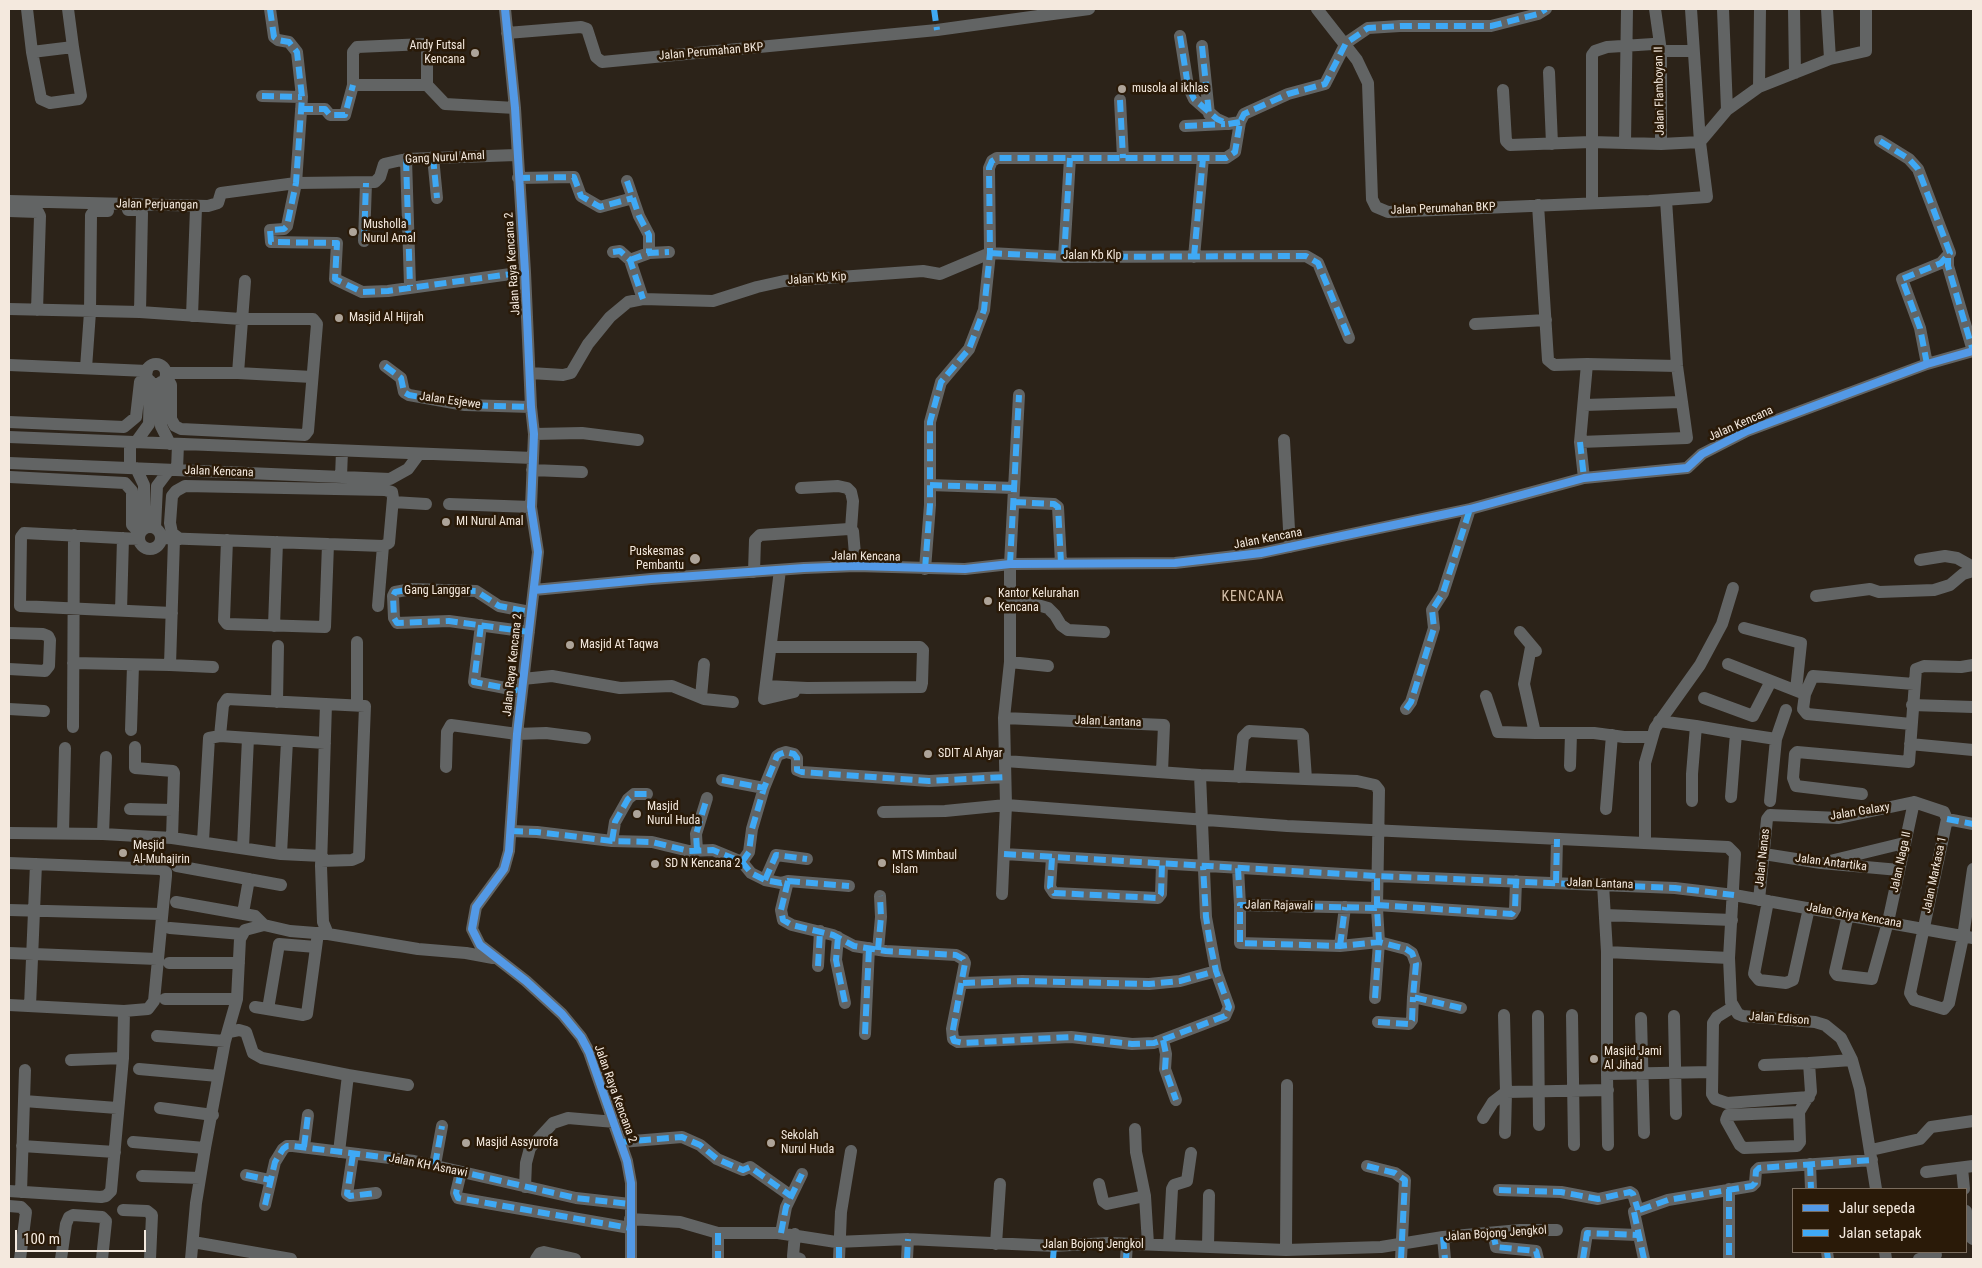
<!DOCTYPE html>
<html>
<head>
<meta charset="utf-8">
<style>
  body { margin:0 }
  #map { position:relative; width:1982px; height:1268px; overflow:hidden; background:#2c2319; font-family:"Roboto Condensed",sans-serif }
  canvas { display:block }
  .frame { position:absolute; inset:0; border:10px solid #f4e9de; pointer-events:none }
  .legend { position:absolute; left:1792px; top:1188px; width:175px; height:65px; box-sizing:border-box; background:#2a1a08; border:1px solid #7b6d5e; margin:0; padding:6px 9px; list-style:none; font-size:15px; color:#f4e9de }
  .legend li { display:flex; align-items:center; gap:10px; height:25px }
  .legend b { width:25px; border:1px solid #7b6d5e }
  .scale { position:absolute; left:15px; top:1230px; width:131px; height:22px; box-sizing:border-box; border:2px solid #f4e9de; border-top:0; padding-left:6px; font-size:15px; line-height:18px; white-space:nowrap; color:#f4e9de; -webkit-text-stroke:4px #2a1a08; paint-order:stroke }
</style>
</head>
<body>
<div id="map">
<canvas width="1982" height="1268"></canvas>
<div class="frame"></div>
<ul class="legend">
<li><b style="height:6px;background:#5399e6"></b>Jalur sepeda</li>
<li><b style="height:6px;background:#3fa9f5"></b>Jalan setapak</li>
</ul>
<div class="scale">100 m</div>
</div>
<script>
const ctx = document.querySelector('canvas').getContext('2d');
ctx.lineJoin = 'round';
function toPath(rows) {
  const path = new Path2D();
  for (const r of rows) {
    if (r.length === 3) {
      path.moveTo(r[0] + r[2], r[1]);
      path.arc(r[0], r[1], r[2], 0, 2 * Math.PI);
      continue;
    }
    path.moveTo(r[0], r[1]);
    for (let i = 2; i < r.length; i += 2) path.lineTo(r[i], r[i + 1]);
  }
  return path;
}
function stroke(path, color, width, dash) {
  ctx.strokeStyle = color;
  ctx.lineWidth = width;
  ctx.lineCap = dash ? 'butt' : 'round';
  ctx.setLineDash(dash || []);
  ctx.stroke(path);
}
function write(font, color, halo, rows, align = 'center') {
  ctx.font = font + ' "Roboto Condensed",sans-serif';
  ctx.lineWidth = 5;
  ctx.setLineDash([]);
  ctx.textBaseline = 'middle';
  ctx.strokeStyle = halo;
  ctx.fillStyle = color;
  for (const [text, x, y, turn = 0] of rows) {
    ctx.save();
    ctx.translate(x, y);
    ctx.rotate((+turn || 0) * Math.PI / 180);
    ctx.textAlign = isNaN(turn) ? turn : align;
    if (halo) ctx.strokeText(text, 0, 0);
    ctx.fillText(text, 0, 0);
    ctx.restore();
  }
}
stroke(toPath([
  [27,9,32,52,73,47,68,9],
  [270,9,274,37,278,40,289,42,297,52,302,97,296,183,287,226,284,229,270,230,271,242,337,243,335,279,362,292,388,291,525,272],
  [505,9,515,108,525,272,531,407,534,434,531,507,538,552,517,734,509,851,504,869,476,907,472,929,480,945,526,981,562,1014,581,1037,589,1052,627,1161,631,1183,631,1259],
  [1317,9,1357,60,1368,83,1372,199,1376,207,1388,212,1649,201,1707,197,1700,142,1691,9],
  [1655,9,1661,51,1661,144],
  [1723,9,1727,110],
  [1794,9,1795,73],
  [1827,9,1830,59],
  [507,33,581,27,587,29,596,57,602,62,937,30,1089,9],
  [1180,36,1188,86,1194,99,1217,119,1228,124,1240,122],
  [1202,46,1209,114],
  [32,52,41,99,50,103,79,99,81,96,73,47],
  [1549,72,1552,144],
  [353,85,427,85,445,104,515,108],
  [1759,87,1760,9],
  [1503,90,1506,141,1510,145,1591,142,1661,144,1700,142],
  [262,96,302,97],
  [1120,100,1123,158],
  [301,109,325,109,330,115,345,115,353,85,353,52,357,47,425,44,427,47,427,85],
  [1185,126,1225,124],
  [1880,141,1909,159,1918,169,1950,253,1941,263,1902,279,1920,328,1927,364],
  [1700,142,1727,110,1759,87,1830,59,1866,51,1866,9],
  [1625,143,1627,9],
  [433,157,437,198],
  [406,159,410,286],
  [518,178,574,177,581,196,600,207,633,198],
  [627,181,639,216,649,235,649,253],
  [9,201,208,206,218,203,221,193,296,183,375,182,380,177,384,164,406,159,516,155],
  [1592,202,1592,55,1595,51,1607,47,1653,44,1661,51,1693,51],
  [1538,205,1548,360,1554,365,1587,364,1580,442,1584,478],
  [128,210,139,210,142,213,140,312],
  [9,211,38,212,40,216,37,310],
  [364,241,366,183],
  [613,252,620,251,630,260,643,299],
  [1064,257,1070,158],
  [1194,257,1203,158],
  [1948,258,1948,266,1973,351],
  [630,260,649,253,669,252],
  [9,309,140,312,241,319,313,319,317,324,308,431,305,435,181,429,175,426,171,419,171,385,166,376],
  [192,316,196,208],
  [1475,324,1546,320],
  [1587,364,1677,366],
  [156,374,10],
  [9,365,147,371],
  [385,366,401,378,404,392,409,395,465,405,531,407],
  [86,368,90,312,91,215,94,211,108,211],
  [166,373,238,373,312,377],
  [238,373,245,281],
  [530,373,563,375,571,373,588,344,610,317,628,302,643,299,713,301,757,287,784,281,923,271,940,274,990,253,1064,257,1306,256,1318,263,1349,338],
  [161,382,161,426,170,444],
  [1584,405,1681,402],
  [9,422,124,427,136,417,140,382,147,377],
  [534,434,582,433,638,440],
  [9,437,533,458],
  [1284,440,1290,547],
  [136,442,149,424,150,381],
  [1580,442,1687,438,1677,366,1666,200],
  [9,463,390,479,408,469,419,454],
  [130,468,130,442],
  [136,468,144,485,144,529],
  [177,470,178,444],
  [532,470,582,472],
  [10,477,125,483,132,491,132,525,140,533],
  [341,477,342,451],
  [930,485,1014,488],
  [801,488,838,486,847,488,851,492,853,501,851,529],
  [393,502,426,504],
  [1014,502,1054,504,1058,507,1061,563],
  [449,504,531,507],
  [150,538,11],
  [155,528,157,486,169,470],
  [162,538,383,546,378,606],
  [139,539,24,533,21,537,20,606,172,613],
  [174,539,170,665,213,667],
  [180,539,172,533,170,523,172,496,176,491,185,486,385,490,392,492,393,498,389,543,383,546],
  [227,540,224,620,227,624,325,627,328,544],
  [1920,560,1945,556,1957,558,1973,567],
  [925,569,930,505,930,422,941,382,969,349,984,310,990,253,989,168,992,161,997,158,1226,158,1235,152,1240,122,1244,114,1288,94,1325,84,1346,43,1368,28,1400,26,1491,26,1538,14,1546,9],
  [780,570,764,699,794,692],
  [754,572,755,540,760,535,849,529,853,531,856,566],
  [534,590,651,579,804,568,856,566,965,569,1010,564,1175,563,1261,553,1470,509,1584,478,1687,468,1702,454,1747,431,1927,364,1973,351],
  [1816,596,1870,589,1879,592,1934,590,1950,585,1963,574,1973,571],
  [1011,602,1027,602,1048,608,1055,615,1061,625,1068,630,1104,632],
  [121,611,123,538],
  [481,625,474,682,521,691],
  [274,626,277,542],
  [1744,628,1801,643,1796,690],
  [529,632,449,621,397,623,394,618,393,596,395,592,412,589,476,591,499,606,530,612],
  [1520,632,1536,651],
  [9,633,43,634,48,636,50,640,49,666,45,671,9,669],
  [1531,647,1524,684,1535,733,1594,733,1624,737,1652,737],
  [1010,662,1048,666],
  [73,663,170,665],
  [1728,664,1802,693],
  [523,679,552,676,620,688,672,686,704,699,733,702],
  [766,686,807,688,921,687,922,683,923,650,920,647,771,647],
  [1486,696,1498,732,1535,733],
  [701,697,704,664],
  [1704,698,1753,716,1771,681],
  [277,702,278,646],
  [326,704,321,866,323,922,328,934,418,949,466,953,493,958],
  [357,704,357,642],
  [1912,705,1973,707],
  [9,709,44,711],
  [1406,709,1411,702,1434,628,1432,610,1443,593,1470,509],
  [1004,718,1164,725,1162,772],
  [1659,721,1696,726,1692,774,1692,801],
  [1911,724,1807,714,1803,709,1805,694,1813,676,1914,684],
  [1696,726,1736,733,1731,797],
  [73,727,74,535],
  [131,730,133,665],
  [1736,733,1776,739,1770,801],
  [220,736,223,705,227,699,365,706,359,857,352,860,321,861],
  [1776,739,1786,710],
  [1910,744,1973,750],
  [135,747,135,768,173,771,174,773,172,838],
  [1570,766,1571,733],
  [446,767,447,732,451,725,517,734,546,733,585,738],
  [1200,775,1357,781,1375,785,1379,790,1377,908,1379,942,1375,998],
  [1239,777,1243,737,1249,731,1301,734,1303,736,1306,779],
  [722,780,764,788],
  [1862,794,1796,786,1793,778,1795,754,1797,752,1909,762,1916,669,1924,666,1961,667,1973,665],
  [130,809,173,810],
  [1606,809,1612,735],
  [883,812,945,811,1006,805,1287,826,1728,847,1735,854,1729,958,1731,1002,1738,1014,1743,1016,1815,1022,1825,1025,1841,1038,1852,1060,1860,1089,1876,1189],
  [1947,819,1973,824],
  [511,831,537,832,612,841,652,842,689,851,713,850,742,862,751,873,765,880,781,883,788,881,781,910,783,920,792,925,833,935,854,946,886,951,956,955,963,959,965,963,952,1029,953,1039,958,1042,1071,1037,1132,1044,1154,1043,1225,1016,1229,1007,1216,971,1206,917,1200,775,1005,761],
  [9,833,103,834,172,838,281,854,322,856],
  [63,833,65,748],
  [103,834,106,757],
  [203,841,209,738,220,736,325,743],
  [612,841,615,822,628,799,634,794,647,794],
  [1645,843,1645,763,1655,728,1700,665,1722,624,1733,588],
  [243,848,248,738],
  [697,850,696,834,707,798],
  [281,854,287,741],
  [1004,854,1377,876,1675,888,1734,895,1973,938],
  [1764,854,1821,863,1899,870],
  [1052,858,1050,887,1054,893,1158,898,1161,894,1162,864],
  [1830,861,1904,843],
  [742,862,749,852,752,829,764,788,777,756,780,754,786,752,794,754,797,758,797,770,802,772,929,781,1005,777],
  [9,863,160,869,166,872,166,876,154,1001,148,1009,124,1011,123,1058,111,1191,106,1196,101,1197,9,1191],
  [177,866,281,885],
  [1238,868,1240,905],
  [765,880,776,855,807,859],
  [788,881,849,886],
  [1556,883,1557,839],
  [1603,884,1607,952,1607,1074],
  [1002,894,1006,805,1004,718,1010,662,1010,564,1019,395],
  [1759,900,1767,819,1770,815,1839,818,1914,802,1944,812,1947,819,1910,993,1914,1000,1944,1009,1949,1003,1963,937,1973,869],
  [1768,901,1754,974,1759,980,1786,983,1793,980,1809,908],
  [176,902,255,916,264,925],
  [1377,905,1512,914,1515,909,1516,881],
  [1377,908,1240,905,1240,943,1340,946,1379,942,1406,949,1412,953,1416,964,1413,997,1461,1008],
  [9,910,161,914],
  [243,913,249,879],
  [1605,915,1732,920],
  [1848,915,1835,972,1837,975,1872,979,1888,922,1914,802],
  [170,928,242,934],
  [838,937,836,960,845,1003],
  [1340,946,1345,907],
  [878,950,881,917,880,896],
  [1607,952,1729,958],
  [9,953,157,959],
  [169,963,239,963],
  [818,966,820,931],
  [963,983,1022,981,1149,984,1180,981,1216,971],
  [165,999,237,999],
  [9,1005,124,1011],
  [30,1006,36,864],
  [255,1007,303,1015,307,1014,318,933],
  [1733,1007,1717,1017,1713,1023,1712,1094,1715,1099,1727,1103,1809,1097],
  [268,1009,279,944,316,947],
  [1504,1015,1506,1092,1608,1090],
  [1572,1015,1574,1145],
  [1538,1016,1539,1125],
  [1674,1016,1676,1114],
  [1641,1018,1644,1133],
  [1378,1022,1409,1024,1412,1020,1413,997],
  [229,1032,239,1030,246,1032,253,1053,262,1058,348,1075,339,1152],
  [865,1034,869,948],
  [157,1036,225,1041],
  [1163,1040,1166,1054,1165,1069,1176,1100],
  [71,1060,123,1058],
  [1764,1065,1809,1063],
  [139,1069,218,1076],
  [348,1075,408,1085],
  [24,1101,117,1108],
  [160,1108,213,1115],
  [1799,1112,1728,1115,1726,1120,1740,1145,1744,1148,1797,1146,1800,1142,1799,1112,1811,1092,1809,1063,1852,1060],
  [1483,1118,1493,1102,1506,1092],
  [1135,1129,1136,1152,1145,1196,1148,1244],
  [1505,1133,1506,1092],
  [133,1142,205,1148,225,1041,237,999,240,939,245,930,264,925,290,931,328,934],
  [621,1142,682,1137,700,1145,717,1159,743,1170,750,1167,791,1196],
  [1608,1145,1607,1074,1712,1072],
  [22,1146,115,1152],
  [304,1147,308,1115],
  [1871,1150,1920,1139,1931,1127,1973,1121],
  [353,1154,347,1194,350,1196,376,1193],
  [1810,1164,1811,1189],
  [435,1165,442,1126],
  [1367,1166,1395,1173,1405,1180,1401,1259],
  [1962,1168,1964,1189],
  [461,1172,456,1193,458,1198,630,1228],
  [1926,1172,1973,1166],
  [246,1175,270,1180],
  [142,1176,200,1178],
  [1099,1184,1103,1201,1107,1204,1145,1196],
  [525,1187,526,1163,530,1148,553,1123,568,1118,615,1122],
  [1729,1189,1729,1259],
  [1499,1190,1561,1192,1598,1199,1630,1192,1633,1194,1638,1210],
  [21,1192,25,1070],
  [265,1205,275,1162,283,1149,287,1146,293,1146,414,1161,576,1198,630,1204],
  [9,1206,21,1207,26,1212,20,1259],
  [123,1210,147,1211,152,1215,150,1259],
  [1966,1211,1968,1235,1973,1239],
  [630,1219,680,1222,718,1233,778,1233,836,1242,908,1239,1054,1246,1109,1243,1286,1250,1381,1247,1443,1237,1520,1230,1557,1230],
  [718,1233,718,1259],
  [781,1233,786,1207,802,1174],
  [1493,1233,1496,1247,1536,1251,1538,1259],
  [795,1234,793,1256,800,1259],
  [1443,1237,1445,1259],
  [193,1242,291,1259],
  [996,1244,1000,1184],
  [1169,1245,1172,1189,1174,1185,1187,1181,1191,1153],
  [1208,1247,1209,1195],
  [1286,1250,1287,1085],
  [1827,1252,1828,1259],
  [1885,1252,1886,1259],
  [61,1259,66,1224,69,1217,73,1215,102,1217,106,1221,102,1259],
  [191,1259,196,1203,205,1148],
  [536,1259,540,1253,544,1252,575,1259],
  [839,1259,841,1212,851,1151],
  [907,1259,908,1239],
  [1126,1259,1127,1244],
  [1583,1259,1587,1233,1637,1235],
  [1644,1259,1634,1212,1668,1200,1752,1186,1755,1183,1756,1171,1759,1168,1872,1160],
  [1919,1259,1936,1255,1933,1259]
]), '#626464', 12);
stroke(toPath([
  [270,9,274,37,278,40,289,42,297,52,302,97,296,183,287,226,284,229,270,230,271,242,337,243,335,279,362,292,388,291,525,272],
  [934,9,937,30],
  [1180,36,1188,86,1194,99,1217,119,1228,124,1240,122],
  [1202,46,1209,114],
  [262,96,302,97],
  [1120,100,1123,158],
  [301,109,325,109,330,115,345,115,353,85],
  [1185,126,1225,124],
  [1880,141,1909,159,1918,169,1950,253,1941,263,1902,279,1920,328,1927,364],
  [433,157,437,198],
  [406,159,410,286],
  [518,178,574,177,581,196,600,207,633,198],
  [627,181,639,216,649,235,649,253],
  [364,241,366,183],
  [613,252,620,251,630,260,643,299],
  [990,253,1064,257,1306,256,1318,263,1349,338],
  [1064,257,1070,158],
  [1194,257,1203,158],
  [1948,258,1948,266,1973,351],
  [630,260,649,253,669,252],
  [385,366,401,378,404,392,409,395,465,405,531,407],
  [1580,442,1584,478],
  [930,485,1014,488],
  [1014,502,1054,504,1058,507,1061,563],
  [1010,564,1019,395],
  [925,569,930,505,930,422,941,382,969,349,984,310,990,253,989,168,992,161,997,158,1226,158,1235,152,1240,122,1244,114,1288,94,1325,84,1346,43,1368,28,1400,26,1491,26,1538,14,1546,9],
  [481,625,474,682,521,691],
  [529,632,449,621,397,623,394,618,393,596,395,592,412,589,476,591,499,606,530,612],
  [1406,709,1411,702,1434,628,1432,610,1443,593,1470,509],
  [722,780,764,788],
  [1947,819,1973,824],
  [511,831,537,832,612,841,652,842,689,851,713,850,742,862,751,873,765,880,781,883,788,881,781,910,783,920,792,925,833,935,854,946,886,951,956,955,963,959,965,963,952,1035,954,1041,964,1043,1071,1037,1132,1044,1154,1043,1225,1016,1229,1007,1216,971,1210,943,1206,917,1203,866],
  [612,841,615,822,628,799,634,794,647,794],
  [697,850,696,834,707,798],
  [1004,854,1377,876,1675,888,1734,895],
  [1052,858,1050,887,1054,893,1158,898,1161,894,1162,864],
  [742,862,749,852,752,829,764,788,777,756,780,754,786,752,794,754,797,758,797,770,802,772,929,781,1005,777],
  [1238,868,1240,905],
  [765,880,776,855,807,859],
  [788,881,849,886],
  [1556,883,1557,839],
  [1377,905,1512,914,1515,909,1516,881],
  [1377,908,1240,905,1240,943,1340,946,1379,942,1406,949,1412,953,1416,964,1413,997,1461,1008],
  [838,937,836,960,845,1003],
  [1340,946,1345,907],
  [878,950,881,917,880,896],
  [818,966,820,931],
  [963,983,1022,981,1149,984,1180,981,1216,971],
  [1375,998,1379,942,1377,908,1377,876],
  [1378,1022,1409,1024,1412,1020,1413,997],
  [865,1034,869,948],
  [1163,1040,1166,1054,1165,1069,1176,1100],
  [621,1142,682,1137,700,1145,717,1159,743,1170,750,1167,791,1196],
  [304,1147,308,1115],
  [353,1154,347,1194,350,1196,376,1193],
  [1810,1164,1811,1189],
  [435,1165,442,1126],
  [1367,1166,1395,1173,1405,1180,1401,1259],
  [461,1172,456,1193,458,1198,630,1228],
  [246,1175,270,1180],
  [1729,1189,1729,1259],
  [1499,1190,1561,1192,1598,1199,1630,1192,1633,1194,1638,1210],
  [265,1205,275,1162,283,1149,287,1146,293,1146,414,1161,576,1198,630,1204],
  [718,1233,718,1259],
  [781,1233,786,1207,802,1174],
  [1493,1233,1496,1247,1536,1251,1538,1259],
  [1443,1237,1445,1259],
  [1827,1252,1828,1259],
  [839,1259,839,1242],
  [907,1259,908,1239],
  [1053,1259,1054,1246],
  [1126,1259,1127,1244],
  [1583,1259,1587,1233,1637,1235],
  [1644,1259,1634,1212,1668,1200,1752,1186,1755,1183,1756,1171,1759,1168,1872,1160]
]), '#3fa9f5', 6, [12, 6]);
stroke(toPath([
  [505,9,515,108,525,272,531,407,534,434,531,507,538,552,517,734,509,851,504,869,476,907,472,929,480,945,526,981,562,1014,581,1037,589,1052,627,1161,631,1183,631,1259],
  [534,590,651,579,804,568,856,566,965,569,1010,564,1175,563,1261,553,1470,509,1584,478,1687,468,1702,454,1747,431,1927,364,1973,351]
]), '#5399e6', 8);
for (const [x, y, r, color] of [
  [475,53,5,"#aea499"],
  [1122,89,5,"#aea499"],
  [353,232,5,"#aea499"],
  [339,318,5,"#aea499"],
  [446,522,5,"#aea499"],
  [695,559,6,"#aea499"],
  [988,601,5,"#aea499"],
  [570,645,5,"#aea499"],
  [928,754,5,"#aea499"],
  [637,814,5,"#aea499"],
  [123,853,5,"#aea499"],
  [882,863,5,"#aea499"],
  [655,864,5,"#aea499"],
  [1594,1059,5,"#aea499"],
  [466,1143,5,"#aea499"],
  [771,1143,5,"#aea499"]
]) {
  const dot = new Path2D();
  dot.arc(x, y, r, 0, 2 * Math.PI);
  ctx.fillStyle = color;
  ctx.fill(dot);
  stroke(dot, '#2a1a08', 2);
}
write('12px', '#f4e9de', '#2a1a08', [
  ["Andy Futsal",465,46,"right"],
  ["Kencana",465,60,"right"],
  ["musola al ikhlas",1132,89],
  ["Musholla",363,225],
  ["Nurul Amal",363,239],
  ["Masjid Al Hijrah",349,318],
  ["MI Nurul Amal",456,522],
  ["Puskesmas",684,552,"right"],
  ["Pembantu",684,566,"right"],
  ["Kantor Kelurahan",998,594],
  ["Kencana",998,608],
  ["Masjid At Taqwa",580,645],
  ["SDIT Al Ahyar",938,754],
  ["Masjid",647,807],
  ["Nurul Huda",647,821],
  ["Mesjid",133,846],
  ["Al-Muhajirin",133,860],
  ["MTS Mimbaul",892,856],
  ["Islam",892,870],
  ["SD N Kencana 2",665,864],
  ["Masjid Jami",1604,1052],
  ["Al Jihad",1604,1066],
  ["Sekolah",781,1136],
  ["Nurul Huda",781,1150],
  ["Masjid Assyurofa",476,1143]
], 'left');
write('12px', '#f4e9de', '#2a1a08', [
  ["Jalan Perumahan BKP",711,52,-5],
  ["Jalan Flamboyan II",1660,91,-91],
  ["Gang Nurul Amal",445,158,-3],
  ["Jalan Perjuangan",157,205,1],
  ["Jalan Perumahan BKP",1443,209,-2],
  ["Jalan Kb Klp",1092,256],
  ["Jalan Raya Kencana 2",513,264,-94],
  ["Jalan Kb Kip",817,279,-4],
  ["Jalan Esjewe",450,401,8],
  ["Jalan Kencana",1741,424,-24],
  ["Jalan Kencana",219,472,2],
  ["Jalan Kencana",1268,539,-11],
  ["Jalan Kencana",866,557,1],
  ["Gang Langgar",437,591],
  ["Jalan Raya Kencana 2",513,665,-84],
  ["Jalan Lantana",1108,722,2],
  ["Jalan Galaxy",1860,812,-9],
  ["Jalan Nanas",1763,858,-84],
  ["Jalan Naga II",1901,862,-78],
  ["Jalan Antartika",1831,863,7],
  ["Jalan Markasa 1",1935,875,-78],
  ["Jalan Lantana",1600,884,2],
  ["Jalan Rajawali",1279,906,1],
  ["Jalan Griya Kencana",1854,916,10],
  ["Jalan Edison",1779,1019,4],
  ["Jalan Raya Kencana 2",615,1094,70],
  ["Jalan KH Asnawi",428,1166,11],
  ["Jalan Bojong Jengkol",1496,1234,-4],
  ["Jalan Bojong Jengkol",1093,1245]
]);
ctx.letterSpacing = '1px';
write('14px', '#d3bea8', '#2a1a08', [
  ["KENCANA",1253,597]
]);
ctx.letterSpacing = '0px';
</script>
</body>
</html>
